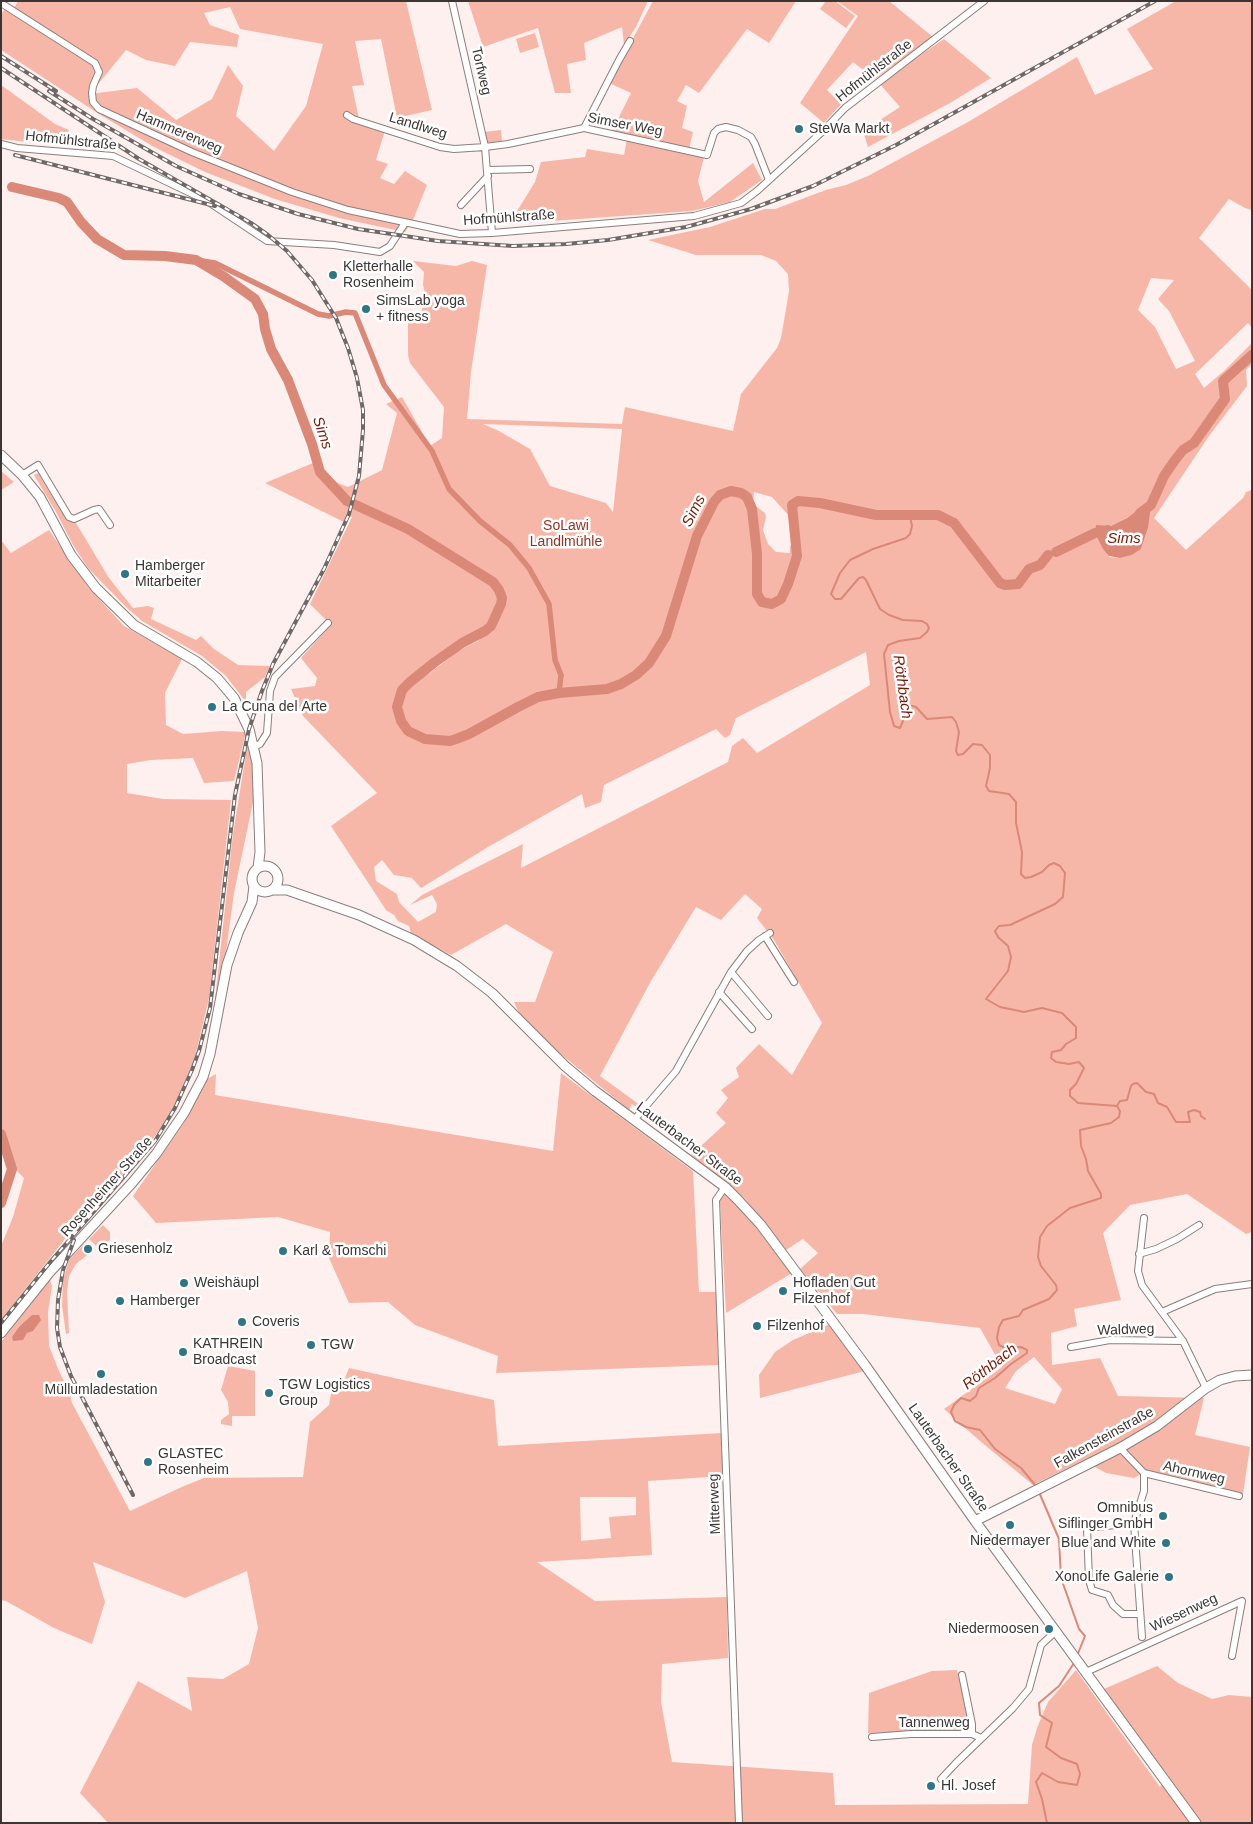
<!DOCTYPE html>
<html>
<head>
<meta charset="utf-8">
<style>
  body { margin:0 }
  #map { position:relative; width:1253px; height:1824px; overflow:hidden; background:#fdf0ee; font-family:Helvetica,sans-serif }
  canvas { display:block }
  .frame { position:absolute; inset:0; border:2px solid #3b3533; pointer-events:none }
</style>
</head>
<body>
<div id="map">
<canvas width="1253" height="1824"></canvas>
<div class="frame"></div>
</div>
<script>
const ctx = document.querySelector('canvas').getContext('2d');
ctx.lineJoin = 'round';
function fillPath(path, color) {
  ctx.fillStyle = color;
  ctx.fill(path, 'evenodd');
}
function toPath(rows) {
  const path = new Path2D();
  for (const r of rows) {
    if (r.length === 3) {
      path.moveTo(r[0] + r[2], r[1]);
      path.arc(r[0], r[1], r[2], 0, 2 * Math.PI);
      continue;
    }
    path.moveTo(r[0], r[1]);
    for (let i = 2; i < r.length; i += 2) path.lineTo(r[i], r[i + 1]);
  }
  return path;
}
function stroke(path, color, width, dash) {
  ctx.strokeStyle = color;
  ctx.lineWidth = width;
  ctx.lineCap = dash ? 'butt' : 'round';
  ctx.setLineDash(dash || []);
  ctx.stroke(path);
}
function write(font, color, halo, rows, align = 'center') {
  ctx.font = font + ' Helvetica,sans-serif';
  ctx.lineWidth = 5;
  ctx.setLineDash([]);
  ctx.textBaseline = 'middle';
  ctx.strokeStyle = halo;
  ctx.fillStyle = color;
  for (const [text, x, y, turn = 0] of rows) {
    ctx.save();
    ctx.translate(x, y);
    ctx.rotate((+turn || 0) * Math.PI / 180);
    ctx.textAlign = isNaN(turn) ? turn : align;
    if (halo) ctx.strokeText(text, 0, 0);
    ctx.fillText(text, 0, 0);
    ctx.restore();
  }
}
fillPath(toPath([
  [18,1,406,1,432,110,397,118,381,39,355,41,364,85,352,86,359,119,386,127,376,160,388,164,380,178,394,184,405,171,427,185,413,220,405,232,339,218,275,199,205,172,154,147,99,114,1,50,1,14,6,8,12,12],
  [230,7,240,29,323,44,306,106,274,151,236,116,243,86,228,65,212,99,176,120,137,88,90,94,126,50,146,60,175,66,190,42,237,47,239,35,210,25,204,13],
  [233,167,294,191,291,195,233,172],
  [468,1,648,1,636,27,624,45,622,27,584,43,586,60,567,64,571,93,555,93,538,28,483,47],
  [653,1,796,1,769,43,747,29,699,93,686,85,677,101,687,106,682,128,693,132,689,149,612,131,631,93,609,83],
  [826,1,835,1,855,16,846,28,820,9],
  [837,1,889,1,933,37,875,79,853,62,827,90,841,104,824,123,800,103,858,16],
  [1176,1,1252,1,1252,210,1245,208,1229,199,1199,238,1252,290,1252,328,1248,323,1195,374,1204,388,1224,371,1252,343,1252,364,1246,370,1247,386,1209,436,1154,518,1186,550,1243,498,1246,492,1252,490,1252,1232,1246,1234,1187,1194,1130,1205,1103,1233,1121,1300,1074,1309,1077,1326,1051,1333,1052,1365,1100,1358,1118,1396,1204,1398,1195,1435,1250,1447,1243,1494,1153,1472,1141,1474,1134,1478,1106,1473,1093,1466,1088,1458,1033,1485,980,1441,944,1409,1002,1367,980,1328,863,1314,837,1314,800,1269,818,1253,803,1239,786,1250,745,1199,691,1155,726,1123,716,1113,728,1098,721,1090,739,1077,736,1068,759,1044,792,1075,822,1023,774,940,757,918,762,909,745,894,721,920,696,907,651,981,600,1076,640,1105,638,1108,632,1104,629,1110,557,1051,519,1013,514,1002,535,1002,553,952,506,924,451,955,411,934,409,926,398,921,394,915,386,910,331,826,377,793,303,716,291,689,315,686,317,678,301,658,331,625,310,604,352,517,347,516,344,522,265,483,313,463,335,482,348,487,382,470,397,413,386,404,402,397,430,446,442,438,444,407,410,363,408,355,408,320,415,319,418,321,426,297,423,285,424,272,413,261,456,266,472,261,487,265,471,372,467,419,622,424,625,407,733,431,741,394,777,348,781,338,789,291,788,274,776,261,761,255,696,255,648,240,710,227,765,209,775,209,826,190,846,185,868,176,968,122,1077,57,1095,95,1153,69,1127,29],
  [1151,278,1174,280,1158,299,1169,311,1195,361,1176,369,1155,327,1138,310],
  [483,424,622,429,613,512,606,503,550,486,530,449,499,431],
  [754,492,772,497,789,516,790,533,793,545,790,546,790,553,776,552,768,544,763,530,766,517,765,513,753,504],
  [1144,505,1148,528,1141,549,1132,555,1120,558,1109,557,1111,526,1127,518],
  [479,637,481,638,478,641,458,651,430,673,425,676,423,674,439,660,466,642],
  [866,652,870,685,757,753,743,738,732,746,728,762,521,868,523,844,422,895,410,905,432,895,437,904,436,912,418,922,399,902,397,894,376,881,374,867,382,860,394,875,412,878,421,888,488,847,582,794,585,808,601,802,604,785,716,729,725,738,730,735,736,718],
  [1034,1357,1062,1389,1055,1404,1005,1388,1016,1371],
  [535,33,539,47,520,53,516,39],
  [944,39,991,78,950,103,868,147,863,131,900,107,879,83],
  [1,85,55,124,69,130,61,146,1,139],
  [501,130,502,142,487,143,484,132],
  [627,139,704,157,698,181,704,202,753,163,762,180,730,202,692,211,509,224,535,182,541,162,585,157,587,149,624,155],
  [1,471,14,482,1,490],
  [38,473,67,520,76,523,109,578,133,608,148,606,154,608,151,619,196,640,201,636,214,649,238,665,270,666,265,677,246,692,246,702,226,676,202,656,142,621,125,606,88,568,73,545,56,512,34,475],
  [49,530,89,588,124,626,182,659,165,693,166,725,183,734,222,731,246,732,234,781,204,783,193,758,151,760,127,764,127,793,163,799,231,800,209,998,196,1053,190,1070,174,1106,161,1128,141,1154,68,1235,1,1320,1,1246,13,1217,24,1178,8,1162,1,1151,1,540,11,553],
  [248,741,253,760,253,802,234,893,226,952,214,1009,233,834],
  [561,1073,693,1171,699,1292,716,1292,718,1365,496,1373,498,1356,415,1325,388,1302,349,1303,329,1258,330,1232,278,1217,156,1223,133,1196,184,1123,207,1079,216,1074,215,1095,553,1151],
  [725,1194,729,1195,744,1212,792,1273,726,1313,720,1202,718,1201,720,1195],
  [103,1225,110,1232,110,1240,101,1246,96,1246,89,1239],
  [84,1244,92,1251,76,1264,69,1276,67,1292,69,1333,66,1334,62,1306,63,1280,69,1260],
  [50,1280,52,1286,48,1312,49,1346,59,1371,70,1393,72,1403,130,1511,184,1486,204,1478,303,1477,310,1422,329,1405,333,1383,343,1383,349,1368,494,1400,498,1446,722,1433,723,1476,648,1481,652,1555,537,1562,595,1601,727,1597,728,1658,662,1664,661,1702,672,1762,833,1773,835,1805,1028,1804,1032,1745,1037,1728,1048,1702,1076,1670,1160,1787,1167,1776,1104,1689,1157,1666,1178,1683,1212,1699,1229,1695,1252,1697,1252,1823,108,1823,80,1793,138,1681,192,1711,187,1677,223,1679,249,1664,258,1628,247,1571,185,1598,93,1562,105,1602,92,1644,54,1628,6,1601,1,1600,1,1342],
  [580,1497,636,1497,636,1515,609,1517,611,1538,581,1541],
  [830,1324,865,1371,760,1398,759,1375,775,1352,793,1340],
  [228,1366,255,1371,255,1416,232,1416,232,1426,221,1424,221,1420,229,1414,228,1402,221,1390],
  [957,1670,969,1722,969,1731,868,1733,869,1693,932,1671]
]), '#f7b7a8');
fillPath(toPath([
  [1144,505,1151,505,1148,528,1141,549,1132,555,1120,558,1109,556,1103,549,1095,533,1096,525,1111,526,1127,518],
  [32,1315,39,1315,41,1320,33,1331,27,1333,23,1340,13,1341,12,1337,19,1327]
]), '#da8978');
stroke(toPath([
  [910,516,912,526,910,534,906,538,873,549,850,560,840,573,831,594,835,599,841,599,859,578,863,577,866,580,880,609,889,615,903,620,922,621,927,624,929,628,927,632,920,638,899,641,888,645,884,654,890,712,894,726,900,728,903,721,902,711,905,704,916,707,927,719,952,717,956,722,959,732,956,751,958,755,963,754,973,744,982,745,990,755,990,768,986,786,989,791,1009,794,1016,802,1016,823,1022,852,1021,874,1025,878,1031,877,1042,872,1049,865,1054,863,1060,866,1065,873,1063,897,1055,904,1010,925,999,926,995,931,998,937,1008,946,1011,957,1008,971,986,999,1000,1007,1024,1012,1042,1008,1062,1013,1076,1027,1076,1038,1066,1044,1061,1050,1052,1052,1051,1058,1056,1062,1069,1064,1079,1062,1084,1068,1076,1084,1070,1090,1070,1096,1078,1103,1117,1106,1120,1111,1119,1117,1111,1123,1080,1130,1081,1146,1086,1159,1088,1171,1101,1194,1101,1198,1070,1208,1047,1226,1040,1237,1038,1257,1041,1266,1056,1285,1057,1290,1049,1299,1023,1310,1019,1316,1003,1320,999,1327,997,1338,999,1345,1005,1348,1021,1347,1027,1350,1027,1353,1011,1364,995,1378,979,1388,976,1396,970,1401,961,1398,954,1405,951,1412,955,1421,966,1427,980,1430,995,1449,1021,1468,1036,1486],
  [1117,1106,1120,1101,1127,1100,1131,1086,1133,1084,1137,1083,1146,1092,1154,1094,1158,1103,1167,1107,1176,1122,1190,1122,1188,1112,1194,1110,1200,1112,1201,1116,1205,1119],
  [1039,1492,1059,1539,1061,1578,1079,1629,1085,1636,1077,1656],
  [1047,1823,1042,1799,1036,1782,1042,1773,1058,1782,1077,1785,1080,1774,1077,1764,1061,1758,1046,1747,1052,1723,1040,1715,1039,1703,1059,1686,1074,1663]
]), '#da8978', 2);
stroke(toPath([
  [196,260,215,263,318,314,329,316,346,312,355,313,384,385,432,451,449,489,480,521,510,545,529,568,549,604,555,660,561,675,559,693]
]), '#da8978', 5.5);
stroke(toPath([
  [12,187,59,198,67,202,81,222,97,239,124,255,165,256,196,260,223,276,255,299,263,314,265,329,271,349,288,380,312,444,320,472,347,501,408,529,477,572,493,582,499,590,502,598,501,604,491,626,485,631,462,643,435,662,410,682,402,690,397,707,401,721,408,731,425,739,450,741,456,739,469,734,518,707,538,697,559,693,607,689,621,684,636,675,649,663,666,636,697,536,714,502,720,495,731,491,741,493,747,497,752,509,757,554,757,594,762,602,772,604,781,599,788,584,797,556,792,505,798,501,820,503,876,515,938,515,954,523,1000,583,1005,585,1018,584,1029,569,1040,565,1048,555],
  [1140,513,1151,505,1164,476,1175,460,1183,450,1194,443,1225,399,1223,381,1252,355],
  [1056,552,1095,533,1108,530],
  [1,1134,12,1169,1,1203]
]), '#da8978', 10);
const street = toPath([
  [1,3,95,63,99,72,93,86,92,93,93,102,99,109,192,152,292,192,348,210,460,234,492,233,694,216,741,203,757,191,823,131,845,108,984,1],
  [347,115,353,119,440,147,454,149,485,147,452,1],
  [584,128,619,60,630,41],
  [1,144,17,148,113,156,207,201,267,241,334,245,380,252,390,246,405,223],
  [488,170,530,169],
  [461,205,488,176],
  [492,233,485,147,508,144,584,128,707,155,714,133,718,129,726,127,738,130,751,137,755,144,769,180],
  [22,475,38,465,69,517,74,519,94,510,99,509,110,525],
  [254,747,260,744,267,733,270,691,275,677,328,623],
  [765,936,794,982],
  [731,972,768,1016],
  [719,992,752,1029],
  [634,1120,676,1071,731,972,747,951,759,940,770,933],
  [725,1187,716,1200,739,1823],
  [1144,1218,1138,1271,1142,1285,1183,1341,1206,1388],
  [1139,1254,1156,1249,1177,1239,1199,1225],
  [1162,1312,1215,1289,1252,1284],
  [1071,1347,1110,1340,1183,1341],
  [1120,1448,1144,1473,1144,1491,1134,1523,1142,1637],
  [1144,1473,1239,1496],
  [1134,1523,1087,1528,1089,1580,1092,1590,1108,1595,1113,1605,1123,1614,1140,1614],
  [1086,1672,1242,1601,1232,1656],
  [962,1675,972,1724,972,1734],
  [872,1737,911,1734,972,1734,981,1738],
  [941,1779,957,1762,1013,1708,1029,1689,1041,1645,1056,1631]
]);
const secondary = toPath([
  [1,455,22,475,40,497,71,555,96,588,134,625,197,662,217,678,234,698,249,729,257,763,260,852,258,868],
  [265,879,13],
  [272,890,287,890,359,915,414,940,457,966,492,993,565,1066,595,1091,725,1187,738,1200,761,1225,865,1365,975,1521,1196,1823],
  [1,1333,49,1273,132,1183,156,1154,184,1113,203,1077,210,1054,227,965,238,933,252,902,254,886],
  [975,1521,1120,1448,1157,1426,1206,1388,1220,1380,1235,1376,1252,1375]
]);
stroke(street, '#8c7e7b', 8);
stroke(secondary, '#8c7e7b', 11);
stroke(street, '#fff', 6);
stroke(secondary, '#fff', 9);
const rail = toPath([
  [1,56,56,91],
  [1,68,139,159,251,223,268,235,287,251,312,280,336,318,348,348,357,378,363,410,363,430,359,476,349,514,324,569,273,664,262,691,249,729,235,795,210,1008,199,1051,192,1070,175,1108,155,1141,51,1261,1,1323],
  [49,91,93,119,176,166,239,194,298,214,358,229,438,241,513,246,566,244,608,240,686,227,751,209,813,186,896,145,1155,1],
  [15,155,215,206],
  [74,1240,63,1270,58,1300,57,1328,60,1347,71,1376,133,1495]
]);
stroke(rail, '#706866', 4);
stroke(rail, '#fff', 2, [5.5]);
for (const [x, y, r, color] of [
  [799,129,5,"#2f7583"],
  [333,275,5,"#2f7583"],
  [366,309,5,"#2f7583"],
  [125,574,5,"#2f7583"],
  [212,707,5,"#2f7583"],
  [88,1249,5,"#2f7583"],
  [283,1251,5,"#2f7583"],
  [184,1283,5,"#2f7583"],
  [783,1291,5,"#2f7583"],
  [120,1301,5,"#2f7583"],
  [242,1322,5,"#2f7583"],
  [757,1326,5,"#2f7583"],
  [311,1345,5,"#2f7583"],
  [183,1352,5,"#2f7583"],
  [101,1374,5,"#2f7583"],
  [269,1393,5,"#2f7583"],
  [148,1462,5,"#2f7583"],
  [1163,1516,5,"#2f7583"],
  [1010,1525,5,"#2f7583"],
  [1166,1543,5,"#2f7583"],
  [1169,1577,5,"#2f7583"],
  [1049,1629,5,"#2f7583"],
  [931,1786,5,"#2f7583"]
]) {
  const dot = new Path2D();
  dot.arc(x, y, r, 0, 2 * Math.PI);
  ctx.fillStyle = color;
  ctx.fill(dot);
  stroke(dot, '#fff', 2);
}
write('14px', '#3b3533', '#fff', [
  ["Torfweg",481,71,77],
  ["Hofmühlstraße",874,71,-38],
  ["Simser Weg",625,125,11],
  ["Landlweg",418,126,17],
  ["Hammererweg",179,132,23],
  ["Hofmühlstraße",71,141,6],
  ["Hofmühlstraße",509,218,-4],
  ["Lauterbacher Straße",689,1144,37],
  ["Rosenheimer Straße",107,1187,-48],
  ["Waldweg",1126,1330,-2],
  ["Falkensteinstraße",1104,1438,-29],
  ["Lauterbacher Straße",948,1458,55],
  ["Ahornweg",1194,1473,13],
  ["Mitterweg",715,1504,-92],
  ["Wiesenweg",1184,1613,-25],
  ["Tannenweg",934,1723]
]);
write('14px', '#3b3533', '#fff', [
  ["SteWa Markt",809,129],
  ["Kletterhalle",343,267],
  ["Rosenheim",343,283],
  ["SimsLab yoga",376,301],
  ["+ fitness",376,317],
  ["Hamberger",135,566],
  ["Mitarbeiter",135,582],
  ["La Cuna del Arte",222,707],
  ["Griesenholz",98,1249],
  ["Karl & Tomschi",293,1251],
  ["Weishäupl",194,1283],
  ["Hofladen Gut",793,1283],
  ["Filzenhof",793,1299],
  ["Hamberger",130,1301],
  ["Coveris",252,1322],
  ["Filzenhof",767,1326],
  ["KATHREIN",193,1344],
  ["Broadcast",193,1360],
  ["TGW",321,1345],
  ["TGW Logistics",279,1385],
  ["Group",279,1401],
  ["Müllumladestation",101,1390,"center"],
  ["GLASTEC",158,1454],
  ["Rosenheim",158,1470],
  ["Omnibus",1153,1508,"right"],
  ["Siflinger GmbH",1153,1524,"right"],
  ["Niedermayer",1010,1541,"center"],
  ["Blue and White",1156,1543,"right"],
  ["XonoLife Galerie",1159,1577,"right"],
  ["Niedermoosen",1039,1629,"right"],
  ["Hl. Josef",941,1786]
], 'left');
write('14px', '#923321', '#fff', [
  ["SoLawi",566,526],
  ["Landlmühle",566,542]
]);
write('italic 15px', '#781906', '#fff', [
  ["Sims",322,433,71],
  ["Sims",694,511,-63],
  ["Sims",1124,539],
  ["Röthbach",902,687,82],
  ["Röthbach",990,1367,-38]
]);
</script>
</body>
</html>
